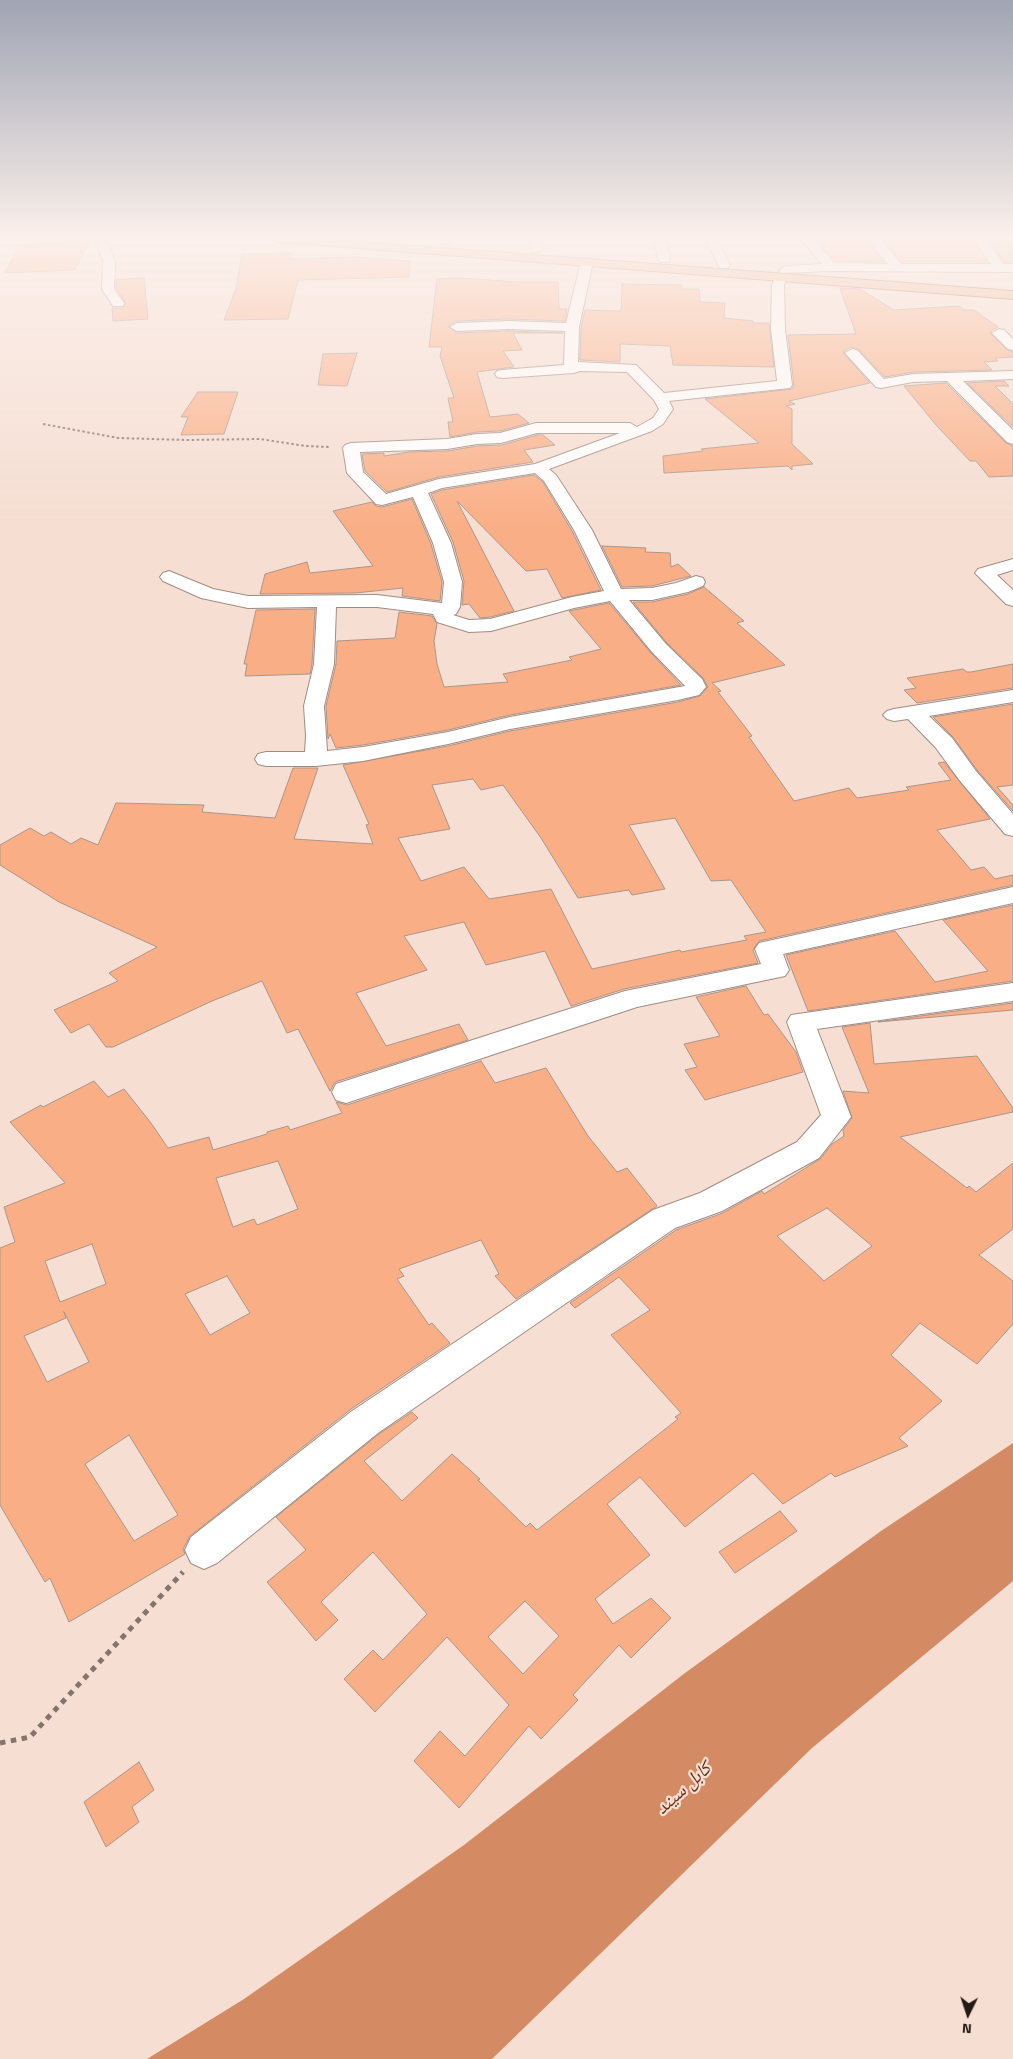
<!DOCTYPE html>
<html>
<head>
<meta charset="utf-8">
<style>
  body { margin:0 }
  #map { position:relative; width:1013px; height:2059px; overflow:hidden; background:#f6ded2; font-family:"Titillium Web",sans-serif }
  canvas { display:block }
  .north { position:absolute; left:943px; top:1989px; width:50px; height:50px; -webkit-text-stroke:4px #f6ded2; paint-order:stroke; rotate:184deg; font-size:14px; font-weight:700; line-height:20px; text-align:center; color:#231b16 }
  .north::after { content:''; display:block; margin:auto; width:18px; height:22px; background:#231b16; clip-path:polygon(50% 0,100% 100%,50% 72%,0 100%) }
</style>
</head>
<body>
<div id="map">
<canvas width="1013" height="2059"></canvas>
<div class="north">N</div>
</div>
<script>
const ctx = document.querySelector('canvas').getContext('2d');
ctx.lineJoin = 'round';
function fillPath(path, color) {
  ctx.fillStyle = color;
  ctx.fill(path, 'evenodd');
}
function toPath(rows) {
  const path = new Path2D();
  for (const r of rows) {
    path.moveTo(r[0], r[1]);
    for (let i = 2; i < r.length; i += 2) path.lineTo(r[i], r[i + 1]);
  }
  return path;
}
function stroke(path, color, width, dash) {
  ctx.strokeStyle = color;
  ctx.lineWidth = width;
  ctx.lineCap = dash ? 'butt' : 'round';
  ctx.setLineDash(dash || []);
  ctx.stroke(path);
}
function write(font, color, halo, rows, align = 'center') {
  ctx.font = font + ' "Titillium Web","Noto Naskh Arabic",sans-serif';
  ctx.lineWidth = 4.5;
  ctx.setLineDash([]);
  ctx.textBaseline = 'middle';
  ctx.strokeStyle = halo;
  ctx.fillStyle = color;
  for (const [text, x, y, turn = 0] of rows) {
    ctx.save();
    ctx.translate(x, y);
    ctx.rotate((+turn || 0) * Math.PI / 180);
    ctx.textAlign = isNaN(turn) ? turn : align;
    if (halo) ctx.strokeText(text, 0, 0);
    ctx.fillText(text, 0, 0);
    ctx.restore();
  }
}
fillPath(toPath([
  [1013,1443,1013,1581,812,1748,492,2059,147,2059,244,1999,464,1845,685,1673,881,1531]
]), '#d48b63');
const building = toPath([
  [815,239,866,239,884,262,835,261,815,239],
  [882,239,972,239,987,262,902,262,882,239],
  [988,239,1013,239,1013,262,1004,262,988,239],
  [91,240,74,270,5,273,19,245,91,240],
  [291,253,290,259,354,257,410,261,409,277,298,280,288,319,224,320,236,289,242,254,291,253],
  [144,278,148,319,113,321,112,308,123,308,126,304,116,288,116,280,144,278],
  [461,278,517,282,558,282,559,309,567,309,565,321,509,319,457,321,448,326,457,333,509,331,563,333,513,333,522,350,503,351,514,367,477,372,490,417,518,414,529,423,500,431,477,432,450,437,448,422,453,422,448,398,454,398,440,356,442,347,429,347,437,279,461,278],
  [622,284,682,285,682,289,699,289,700,302,725,303,724,318,753,321,753,323,769,323,774,367,673,365,670,346,620,344,620,362,580,360,581,327,585,310,621,311,622,284],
  [840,288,860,289,894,310,959,306,964,310,974,310,998,327,991,331,991,334,1007,350,1013,352,1013,357,995,358,998,361,984,362,992,370,913,372,885,377,858,349,851,347,844,351,844,354,870,383,789,401,795,404,786,406,792,409,792,444,813,464,792,466,792,470,788,466,664,473,663,456,703,451,701,449,759,443,705,399,792,389,794,385,788,335,856,334,840,288],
  [357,353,347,386,318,385,323,354,357,353],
  [1004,381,1009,386,995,386,1013,404,1013,427,967,383,1004,381],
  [946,383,1006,443,1013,446,1013,476,989,477,976,461,970,461,936,425,904,386,946,383],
  [198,392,238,392,224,434,181,435,188,417,181,417,198,392],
  [537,435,543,435,555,445,524,450,533,462,439,477,387,492,365,471,362,454,384,453,384,456,409,452,447,451,477,446,502,445,537,435],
  [534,475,543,482,572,531,601,590,562,598,547,569,526,571,457,501,514,611,490,617,480,618,469,604,462,605,464,581,453,542,431,494,442,490,534,475],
  [412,499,431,544,442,582,440,601,402,596,403,588,355,593,260,594,265,574,307,562,310,573,373,566,333,511,372,502,376,506,382,507,412,499],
  [602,546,646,548,645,552,670,553,671,567,678,564,691,576,652,586,622,587,602,546],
  [704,587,744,621,737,623,785,665,712,683,721,691,718,692,752,736,749,737,794,801,849,788,857,798,909,790,906,787,951,780,938,763,944,762,990,819,937,830,971,870,984,867,995,879,1013,875,1013,885,759,941,753,950,758,963,624,989,571,1006,545,951,486,965,464,922,404,936,427,970,356,993,386,1046,459,1024,468,1040,335,1082,330,1091,298,1029,287,1033,262,981,212,1001,113,1047,106,1047,89,1024,71,1033,54,1010,118,981,109,973,157,947,59,902,0,865,0,845,30,828,44,836,51,832,71,844,81,838,98,845,116,803,204,805,202,812,275,818,293,768,318,768,294,839,373,844,366,825,369,824,343,765,448,746,510,731,678,702,700,696,708,687,703,678,667,643,633,602,652,602,688,594,704,587],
  [473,779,481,790,503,785,541,838,578,898,629,890,632,895,665,889,629,825,675,818,711,881,731,880,766,932,744,936,747,940,681,952,680,950,592,969,551,889,489,899,464,867,421,881,398,838,450,829,432,785,473,779],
  [609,603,651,653,681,685,510,715,448,730,363,745,336,748,330,734,328,739,326,706,336,664,337,641,395,638,399,612,432,616,437,624,434,641,437,664,444,687,508,682,503,674,572,660,569,657,601,649,569,611,609,603],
  [315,609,312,664,310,674,245,676,247,664,244,664,256,610,315,609],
  [1013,664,1013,688,917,703,904,690,916,688,907,678,963,669,967,672,971,672,1013,664],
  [1013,704,1013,785,997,787,1013,805,1013,811,977,770,953,737,933,717,1013,704],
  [1013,905,1013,981,808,1011,786,955,895,931,935,982,988,971,943,920,1013,905],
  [746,986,764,1015,768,1014,796,1052,803,1072,705,1100,685,1070,697,1067,684,1044,720,1036,696,997,746,986],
  [1013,1003,1013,1010,878,1022,1013,1003],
  [870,1023,874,1064,977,1056,1013,1108,1013,1112,900,1137,967,1188,969,1186,976,1192,1013,1163,1013,1229,979,1255,1013,1281,1013,1324,977,1364,920,1323,891,1355,942,1401,899,1438,908,1446,835,1477,831,1473,783,1504,753,1473,685,1527,640,1477,607,1504,650,1555,595,1599,613,1624,651,1598,671,1618,631,1658,619,1645,573,1695,578,1700,541,1739,529,1726,459,1808,414,1761,440,1731,465,1756,509,1705,447,1637,375,1712,344,1679,373,1650,383,1660,427,1614,373,1552,321,1602,338,1620,316,1641,267,1582,306,1550,276,1517,379,1434,412,1412,418,1418,364,1461,402,1501,452,1454,480,1479,478,1480,526,1527,530,1523,537,1530,678,1419,675,1417,681,1413,611,1335,650,1310,619,1277,575,1308,570,1303,676,1230,723,1213,762,1191,764,1194,820,1159,832,1144,844,1136,843,1130,852,1118,843,1091,869,1093,842,1027,870,1023],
  [827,1208,872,1246,824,1281,777,1236,827,1208],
  [525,1601,559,1636,523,1674,488,1637,525,1601],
  [481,1061,495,1083,546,1068,588,1136,617,1172,627,1168,657,1206,516,1299,495,1276,499,1274,481,1240,399,1269,404,1276,397,1279,429,1325,432,1323,450,1343,351,1409,190,1536,183,1549,185,1554,69,1622,50,1578,45,1582,0,1505,0,1248,15,1242,4,1207,65,1183,10,1122,41,1105,43,1107,94,1081,108,1097,124,1089,151,1123,168,1148,209,1137,213,1150,267,1134,267,1132,288,1126,290,1130,342,1113,336,1102,347,1105,481,1061],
  [278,1161,298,1209,257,1225,254,1219,233,1227,216,1178,278,1161],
  [92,1244,106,1284,60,1302,45,1261,92,1244],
  [227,1276,250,1313,210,1335,185,1294,227,1276],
  [64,1312,89,1362,47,1382,24,1336,66,1318,64,1312],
  [129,1435,178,1515,134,1541,85,1464,129,1435],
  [780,1511,797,1531,735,1573,719,1552,780,1511],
  [139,1762,154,1790,132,1807,139,1822,106,1847,84,1802,139,1762]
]);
fillPath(building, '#faae85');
stroke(building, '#ab958a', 1);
const minor = toPath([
  [94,239,106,239,115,260,114,289,124,303,123,306,113,306,102,289,103,260,94,239],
  [439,239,451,239,451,241,445,244,441,243,439,239],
  [529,239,541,239,542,250,540,252,532,252,529,239],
  [654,239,666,239,670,259,668,262,660,262,658,259,654,239],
  [705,239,717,239,730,265,728,268,720,268,705,239],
  [801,239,813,239,834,263,888,264,868,239,880,239,901,264,991,264,974,239,986,239,1003,264,1013,264,1013,272,831,271,781,273,779,270,785,266,822,264,801,239],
  [587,258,593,262,579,327,578,362,636,365,664,393,777,381,771,329,772,285,777,274,785,274,787,277,784,285,785,329,792,385,790,388,669,401,673,409,663,424,652,431,549,469,556,475,592,530,621,589,652,588,676,583,696,576,703,578,705,582,703,586,688,592,652,600,629,600,666,644,702,679,706,687,699,695,678,700,510,729,448,744,363,761,316,766,266,766,258,764,255,759,258,754,266,752,305,752,306,736,304,706,314,664,317,607,248,608,201,598,163,581,160,577,163,573,169,571,213,589,248,596,377,595,442,603,444,582,433,543,413,497,382,505,376,504,347,473,343,448,345,445,351,443,447,439,477,434,500,433,536,423,630,423,637,427,653,418,659,409,654,400,627,372,580,371,574,373,502,378,497,377,495,374,497,371,502,370,564,365,565,331,509,329,457,331,450,327,457,323,509,321,566,323,581,262,587,258],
  [537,433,620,433,535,464,439,479,386,494,363,472,360,452,447,449,477,444,501,443,537,433],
  [535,473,544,481,574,530,604,591,572,597,490,619,469,620,453,615,456,614,460,607,462,582,451,543,428,493,442,488,535,473],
  [610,601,652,652,685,686,510,717,448,732,363,747,327,751,324,706,334,664,336,607,377,607,433,614,437,622,469,632,491,631,574,608,610,601],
  [999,329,1004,330,1013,339,1013,350,1008,349,992,333,999,329],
  [852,349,857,350,884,379,913,374,1013,371,1013,379,963,381,1013,430,1013,444,1007,442,947,381,913,382,881,388,876,387,845,353,852,349],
  [1013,559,1013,570,997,575,1013,590,1013,606,1006,604,975,573,978,569,1013,559],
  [1013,690,1013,702,929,716,952,738,976,771,1013,814,1013,836,1005,834,960,781,936,748,908,719,894,721,887,719,883,715,887,711,894,709,1013,690],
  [1013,887,1013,903,783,954,789,970,785,976,637,1007,346,1103,336,1100,332,1092,336,1084,625,991,761,964,755,949,759,943,1013,887],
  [1013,983,1013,1001,817,1029,851,1117,819,1158,722,1211,675,1228,378,1433,217,1563,204,1569,191,1563,185,1550,191,1537,352,1411,653,1210,700,1193,797,1142,821,1115,787,1022,791,1015,1013,983]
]);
const major = toPath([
  [272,239,322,239,1013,291,1013,299,278,242,272,239]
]);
stroke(minor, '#a28c81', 2);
stroke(major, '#a15b31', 2);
stroke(toPath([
  [43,424,118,438,186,440,260,439,306,446,330,447]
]), '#84746c', 2, [2.5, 2.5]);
stroke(toPath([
  [0,1743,30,1737,183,1572]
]), '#84746c', 5, [5.5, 5.5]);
fillPath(minor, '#fff');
fillPath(major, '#efb18c');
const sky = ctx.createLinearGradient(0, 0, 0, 527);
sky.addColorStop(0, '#a0a4b3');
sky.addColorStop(0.45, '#fbf0eb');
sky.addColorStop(1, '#fbf0eb00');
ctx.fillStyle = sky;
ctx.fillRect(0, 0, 1013, 527);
write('italic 19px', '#643416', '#f6ded2', [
  ["کابل سيند",684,1789,-42]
]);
</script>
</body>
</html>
